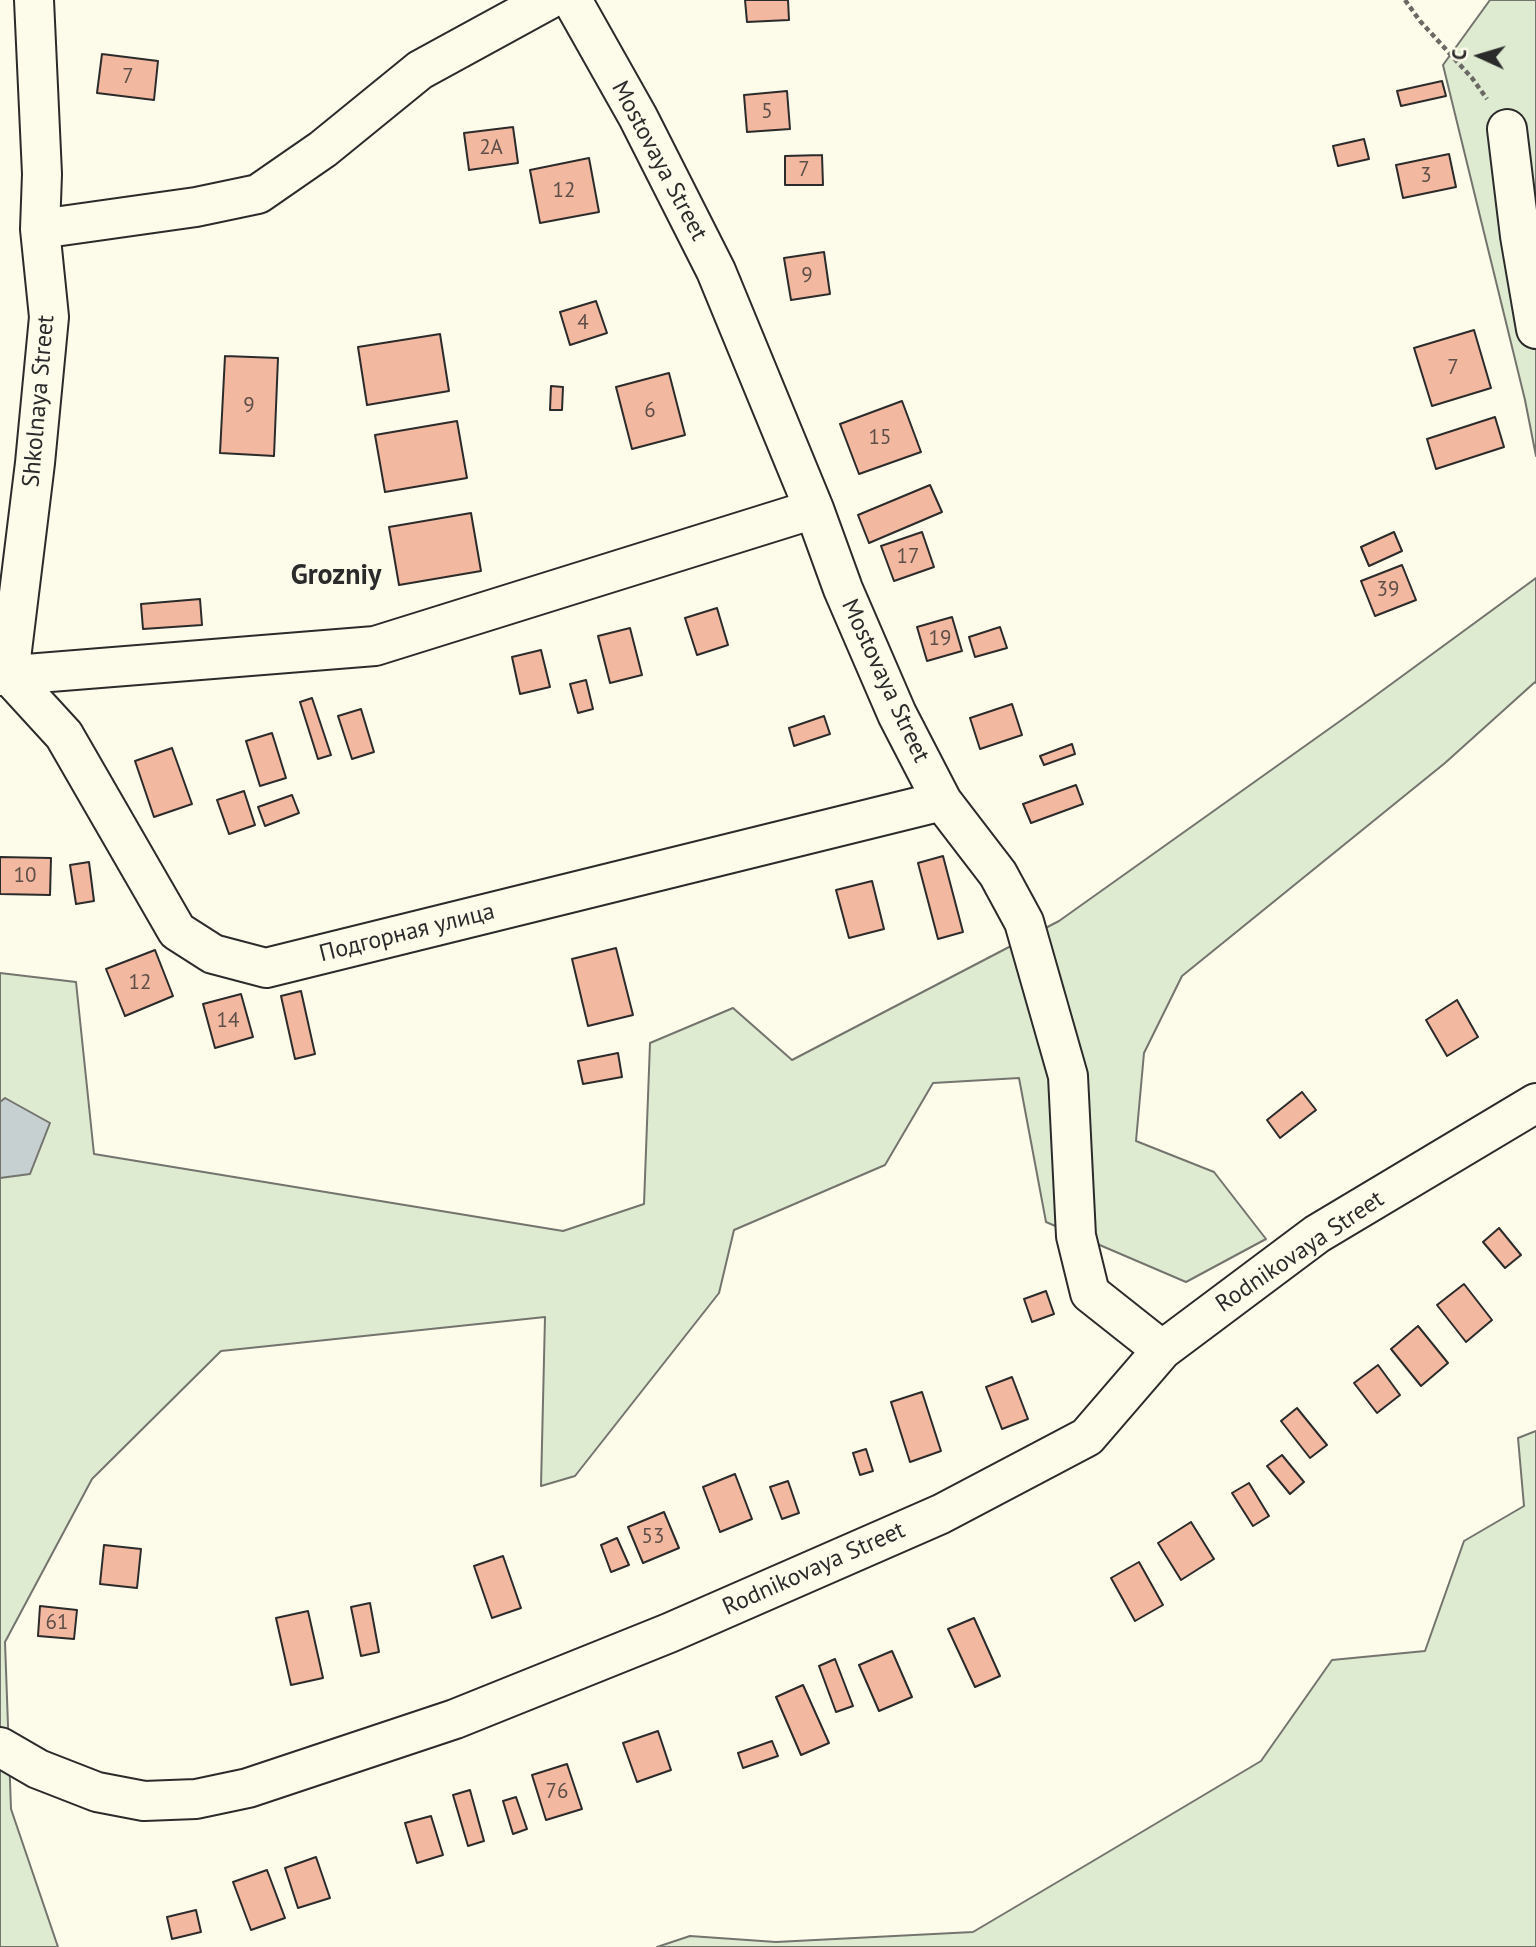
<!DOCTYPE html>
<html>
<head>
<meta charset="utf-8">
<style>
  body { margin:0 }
  #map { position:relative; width:1536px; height:1947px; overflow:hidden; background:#fdfbea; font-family:"PT Sans",sans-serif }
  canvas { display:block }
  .north { position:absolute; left:1445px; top:21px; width:70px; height:70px; -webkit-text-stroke:5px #fdfbea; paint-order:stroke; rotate:274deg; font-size:19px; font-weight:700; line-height:28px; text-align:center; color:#2b2b2b }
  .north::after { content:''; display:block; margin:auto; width:24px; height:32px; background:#2b2b2b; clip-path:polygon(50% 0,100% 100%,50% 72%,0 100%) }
</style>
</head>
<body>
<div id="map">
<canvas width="1536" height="1947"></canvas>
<div class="north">С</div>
</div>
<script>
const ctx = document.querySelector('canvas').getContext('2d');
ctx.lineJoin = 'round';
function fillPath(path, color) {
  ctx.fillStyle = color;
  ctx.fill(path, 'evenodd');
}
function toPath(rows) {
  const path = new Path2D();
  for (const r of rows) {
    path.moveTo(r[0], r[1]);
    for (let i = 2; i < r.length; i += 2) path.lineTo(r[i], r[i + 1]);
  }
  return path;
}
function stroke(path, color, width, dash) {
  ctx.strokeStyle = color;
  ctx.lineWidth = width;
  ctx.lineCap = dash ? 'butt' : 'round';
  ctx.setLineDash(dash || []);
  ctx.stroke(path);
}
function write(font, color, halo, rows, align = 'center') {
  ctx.font = font + ' "PT Sans",sans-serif';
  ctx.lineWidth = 5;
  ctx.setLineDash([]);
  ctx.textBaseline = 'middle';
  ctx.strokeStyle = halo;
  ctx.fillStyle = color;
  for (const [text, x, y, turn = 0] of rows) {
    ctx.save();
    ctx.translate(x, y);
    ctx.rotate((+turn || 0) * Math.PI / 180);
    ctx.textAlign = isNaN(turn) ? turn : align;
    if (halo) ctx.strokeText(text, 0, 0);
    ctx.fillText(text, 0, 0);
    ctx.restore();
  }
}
const green = toPath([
  [1490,0,1536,0,1536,456,1525,400,1443,65,1490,0],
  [1536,578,1536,683,1535,682,1445,763,1182,976,1144,1053,1136,1141,1214,1172,1266,1239,1186,1282,1046,1222,1019,1078,933,1083,885,1165,734,1230,719,1293,575,1476,541,1486,545,1317,221,1351,92,1479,5,1642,11,1809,58,1947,0,1947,0,973,76,982,94,1154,563,1231,644,1204,650,1043,733,1008,792,1060,1059,921,1364,704,1536,578],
  [1536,1431,1536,1947,657,1947,690,1936,776,1942,973,1932,1093,1861,1261,1761,1332,1660,1425,1651,1464,1541,1524,1506,1518,1438,1536,1431]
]);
fillPath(green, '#deebd1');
stroke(green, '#74746e', 2);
const water = toPath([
  [5,1098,50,1123,30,1174,0,1178,0,1102,5,1098]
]);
fillPath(water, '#c7d0d0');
stroke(water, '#74746e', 2);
const building = toPath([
  [745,0,788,0,789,20,747,22,745,0],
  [102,54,158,61,154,100,97,93,102,54],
  [1442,81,1446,96,1401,106,1397,91,1442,81],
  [787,91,790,129,747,132,744,95,787,91],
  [513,127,518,163,469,170,464,133,513,127],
  [1364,139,1369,159,1338,166,1333,146,1364,139],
  [1449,154,1456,187,1403,198,1396,165,1449,154],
  [822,155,823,185,785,185,785,156,822,155],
  [589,158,599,212,540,223,530,170,589,158],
  [824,252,830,294,791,300,784,258,824,252],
  [596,301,607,333,570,345,560,312,596,301],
  [1474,330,1491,388,1432,406,1414,348,1474,330],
  [440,334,449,391,367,405,358,347,440,334],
  [225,356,278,358,274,456,220,453,225,356],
  [669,373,685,435,632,449,616,387,669,373],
  [551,386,563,387,562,410,550,410,551,386],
  [902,401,921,452,859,474,840,424,902,401],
  [1495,417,1504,447,1436,469,1427,439,1495,417],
  [457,421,467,478,385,492,375,435,457,421],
  [930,485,942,512,869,543,858,515,930,485],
  [471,513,481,571,399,585,389,527,471,513],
  [922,532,934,567,894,581,881,546,922,532],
  [1394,532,1402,551,1369,566,1361,547,1394,532],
  [1402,565,1416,600,1375,616,1361,581,1402,565],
  [200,599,202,625,143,629,141,604,200,599],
  [717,608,728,645,697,655,685,618,717,608],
  [952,617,962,651,927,661,917,627,952,617],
  [1000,627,1007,648,975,657,969,637,1000,627],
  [630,628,642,675,610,683,598,636,630,628],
  [541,650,550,687,520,694,512,657,541,650],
  [586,680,593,709,578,713,570,684,586,680],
  [312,698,331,755,318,759,300,702,312,698],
  [1012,704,1022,735,980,749,970,718,1012,704],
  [361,709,374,752,352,759,338,716,361,709],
  [824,716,830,734,794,746,789,728,824,716],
  [272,733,286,778,260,786,246,741,272,733],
  [1072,744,1075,754,1044,765,1040,756,1072,744],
  [172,748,192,804,154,817,135,761,172,748],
  [1076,785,1083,804,1031,823,1023,804,1076,785],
  [244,791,255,825,229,834,217,800,244,791],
  [292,795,299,813,265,826,258,807,292,795],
  [943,856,963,932,938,939,918,863,943,856],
  [0,857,51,858,50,895,0,894,0,857],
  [89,862,94,901,76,904,70,865,89,862],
  [872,881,884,929,849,938,836,890,872,881],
  [616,948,633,1015,588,1026,572,959,616,948],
  [155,950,173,996,125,1016,106,969,155,950],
  [301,991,315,1054,295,1059,281,996,301,991],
  [241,994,253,1037,215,1048,203,1004,241,994],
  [1457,1000,1478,1037,1447,1056,1426,1020,1457,1000],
  [618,1053,622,1077,583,1084,578,1061,618,1053],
  [1302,1092,1316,1110,1280,1138,1267,1120,1302,1092],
  [1499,1228,1521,1255,1505,1268,1483,1242,1499,1228],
  [1464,1284,1492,1320,1466,1342,1437,1305,1464,1284],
  [1046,1291,1054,1314,1032,1322,1024,1299,1046,1291],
  [1418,1326,1448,1363,1421,1386,1391,1349,1418,1326],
  [1378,1365,1400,1395,1377,1413,1354,1383,1378,1365],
  [1012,1377,1028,1419,1002,1429,986,1387,1012,1377],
  [922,1392,941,1451,910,1462,891,1402,922,1392],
  [1297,1408,1327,1445,1310,1458,1281,1421,1297,1408],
  [866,1449,873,1471,860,1475,853,1453,866,1449],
  [1282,1455,1304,1482,1290,1494,1267,1466,1282,1455],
  [735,1474,752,1519,720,1532,703,1487,735,1474],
  [788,1481,799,1513,782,1519,770,1487,788,1481],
  [1249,1483,1269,1516,1253,1526,1232,1493,1249,1483],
  [664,1512,679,1548,643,1563,628,1527,664,1512],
  [1191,1522,1214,1559,1181,1580,1158,1543,1191,1522],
  [617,1538,629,1565,611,1572,601,1545,617,1538],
  [104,1545,141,1549,137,1588,100,1584,104,1545],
  [503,1556,521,1608,492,1618,474,1566,503,1556],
  [1139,1562,1163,1605,1135,1621,1111,1578,1139,1562],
  [370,1603,379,1652,361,1656,351,1607,370,1603],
  [40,1606,77,1610,74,1639,38,1636,40,1606],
  [308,1611,323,1678,291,1685,276,1618,308,1611],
  [974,1618,1000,1676,975,1687,948,1629,974,1618],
  [892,1651,912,1697,879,1711,859,1665,892,1651],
  [835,1659,853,1706,836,1712,819,1666,835,1659],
  [803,1685,829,1743,801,1755,776,1697,803,1685],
  [658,1731,671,1770,637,1782,623,1743,658,1731],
  [772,1741,778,1756,743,1768,738,1753,772,1741],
  [567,1764,582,1809,546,1820,532,1775,567,1764],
  [470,1790,484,1841,468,1846,453,1795,470,1790],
  [516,1797,527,1829,513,1834,503,1801,516,1797],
  [431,1816,443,1855,417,1863,405,1823,431,1816],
  [316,1857,330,1898,298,1908,285,1868,316,1857],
  [267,1870,285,1918,251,1930,233,1882,267,1870],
  [196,1910,201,1932,172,1939,167,1917,196,1910]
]);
fillPath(building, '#f2b8a0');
stroke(building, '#2b2b2b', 2);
const minor = toPath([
  [34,0,42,174,40,229,49,317,35,463,9,675,64,735,177,931,213,954,266,968,942,801],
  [572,0,638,117,716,271,814,509,843,589,897,714,942,801,998,874,1024,922,1068,1076,1076,1236,1090,1293,1162,1350],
  [1507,129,1520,236,1536,329],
  [40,229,196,207,258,194,323,149,420,70,548,0],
  [0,676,375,646,814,509],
  [0,1747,38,1769,97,1792,144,1801,196,1799,248,1788,455,1719,669,1633,941,1514,1087,1437,1162,1350,1317,1234,1536,1103]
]);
stroke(minor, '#2b2b2b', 42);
stroke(toPath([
  [1405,0,1420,21,1472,78,1487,99]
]), '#6a6964', 4.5, [5, 3.5]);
stroke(minor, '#fdfbea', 38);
write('21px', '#5d4e48', null, [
  ["7",128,77],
  ["5",767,112],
  ["2А",491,148],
  ["7",804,170],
  ["3",1426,176],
  ["12",564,191],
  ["9",807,276],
  ["4",583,323],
  ["7",1453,368],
  ["9",249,406],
  ["6",650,411],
  ["15",880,438],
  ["17",908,557],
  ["39",1388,590],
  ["19",940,639],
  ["10",25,876],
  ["12",140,983],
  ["14",228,1021],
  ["53",653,1537],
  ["61",57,1623],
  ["76",557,1792]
]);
write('24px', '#2b2b2b', '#fdfbea', [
  ["Mostovaya Street",659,161,62],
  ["Shkolnaya Street",39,401,-85],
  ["Mostovaya Street",885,681,65],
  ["Подгорная улица",407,933,-14],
  ["Rodnikovaya Street",1300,1252,-34],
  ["Rodnikovaya Street",814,1569,-24]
]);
write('bold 28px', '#2b2b2b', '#fdfbea', [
  ["Grozniy",336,576]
]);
</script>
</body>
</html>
